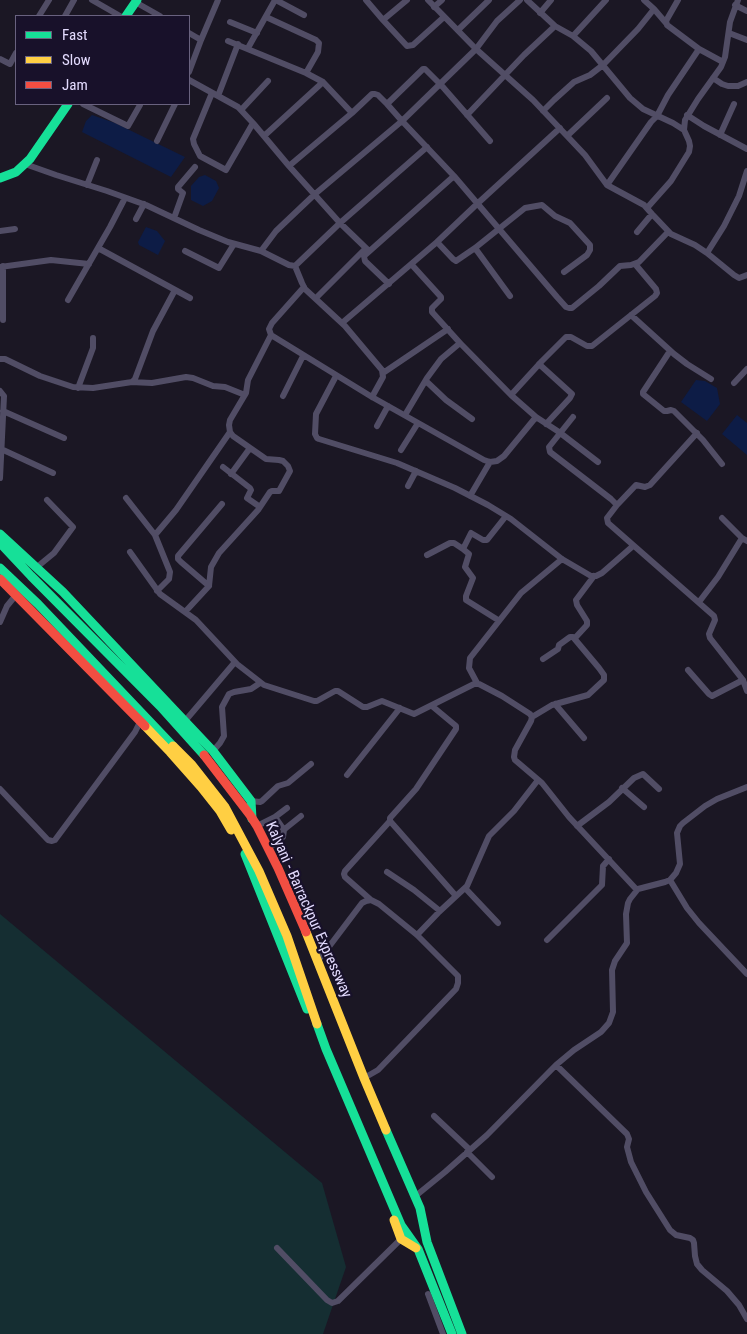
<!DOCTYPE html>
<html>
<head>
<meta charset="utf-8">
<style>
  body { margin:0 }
  #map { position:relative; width:747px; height:1334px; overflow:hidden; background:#1b1724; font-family:"Roboto Condensed",sans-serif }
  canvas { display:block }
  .legend { position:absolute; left:15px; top:15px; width:175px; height:90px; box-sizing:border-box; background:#18112a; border:1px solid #69627f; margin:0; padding:6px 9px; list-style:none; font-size:15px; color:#e3dbfe }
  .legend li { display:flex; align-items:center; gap:10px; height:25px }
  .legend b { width:25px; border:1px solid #69627f }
</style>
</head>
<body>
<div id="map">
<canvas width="747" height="1334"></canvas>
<ul class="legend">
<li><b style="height:6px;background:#16e098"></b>Fast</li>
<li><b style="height:6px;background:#ffcf43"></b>Slow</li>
<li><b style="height:6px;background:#f24e42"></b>Jam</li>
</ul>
</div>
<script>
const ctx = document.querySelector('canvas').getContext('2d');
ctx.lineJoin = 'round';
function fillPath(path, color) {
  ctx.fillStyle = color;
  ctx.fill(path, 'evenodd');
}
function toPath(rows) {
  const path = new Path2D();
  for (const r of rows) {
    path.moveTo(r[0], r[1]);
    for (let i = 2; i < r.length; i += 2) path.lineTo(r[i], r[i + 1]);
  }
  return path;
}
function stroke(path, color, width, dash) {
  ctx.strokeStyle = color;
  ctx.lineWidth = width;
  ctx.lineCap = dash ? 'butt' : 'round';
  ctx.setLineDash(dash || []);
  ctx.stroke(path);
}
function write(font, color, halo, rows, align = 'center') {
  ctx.font = font + ' "Roboto Condensed",sans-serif';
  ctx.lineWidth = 4.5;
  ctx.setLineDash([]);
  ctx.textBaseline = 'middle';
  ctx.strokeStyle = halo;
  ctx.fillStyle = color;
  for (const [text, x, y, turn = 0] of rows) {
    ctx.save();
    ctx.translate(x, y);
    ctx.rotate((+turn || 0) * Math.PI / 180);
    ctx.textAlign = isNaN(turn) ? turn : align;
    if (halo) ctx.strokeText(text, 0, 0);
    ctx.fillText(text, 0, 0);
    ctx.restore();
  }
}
fillPath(toPath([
  [0,914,322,1183,346,1267,323,1334,0,1334]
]), '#152e32');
fillPath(toPath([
  [92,115,115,123,185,157,171,177,82,132,86,121],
  [205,175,216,181,219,188,212,201,203,206,191,200,191,186,199,177],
  [146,227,157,231,165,241,158,255,139,245,138,242],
  [696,380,705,381,717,388,720,404,707,421,681,402],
  [737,415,747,423,747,455,722,434]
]), '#0d1c46');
stroke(toPath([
  [92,0,120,16],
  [276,0,304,15],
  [366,0,383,20,407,46,413,45,444,17],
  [428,0,476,49,533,100,585,155,607,185,644,205,652,214,671,234,695,245,707,253,734,275,739,278,747,275],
  [527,0,555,26,573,36,591,51,630,98,643,109,673,123,684,130],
  [644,0,654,9],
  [678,0,666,21,667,25,699,49,723,62],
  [135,2,160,16],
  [735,5,747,11],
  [434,7,442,0],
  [540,13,551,0],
  [39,16,49,0],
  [65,16,74,0],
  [266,17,316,40,319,43,318,52,306,73],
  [383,20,407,0],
  [230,22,257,33],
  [458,30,489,0],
  [189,33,201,40,189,72],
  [729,33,747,40],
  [573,36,606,0],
  [201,40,218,0],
  [228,41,306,73,323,82,352,113],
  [248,48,275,0],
  [0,59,10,64,16,53],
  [713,78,722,84,728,86,738,86,747,82],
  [189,80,238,107,253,123,289,166,340,223,369,251],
  [212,93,193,139,194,144,200,156,226,170,253,123],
  [218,96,238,44],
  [83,104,128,126,140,105],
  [387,104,423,69,425,69,442,86,490,141],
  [241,110,268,81],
  [543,111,554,100,574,82,590,75,603,65,638,29,654,9,666,23],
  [467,115,524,55,555,26],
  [687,115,704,126,747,149],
  [720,135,734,104],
  [264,136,323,82],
  [567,136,607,98],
  [157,141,175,104],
  [25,164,56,175,107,191,146,205,199,230,228,242,261,251,289,265,295,266,340,223,427,147],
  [289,166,352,113,372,94,375,94,378,95,387,104,402,121,454,176],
  [87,185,97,160],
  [607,185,651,122,657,116,668,95,699,49],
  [647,208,671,181,689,152,690,146,689,141,684,130,685,120,698,99,721,67,725,57,730,22,738,0],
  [174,218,183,193,178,189,178,187,195,167],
  [136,219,144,204],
  [0,231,15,229],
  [637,232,652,214],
  [437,242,453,259,456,261,475,248,525,208,542,205,555,216,570,223,590,245,590,250,587,255,564,272],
  [98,248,190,298],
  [475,248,510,296],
  [185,251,219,268,234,244],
  [261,251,276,231,315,194,402,121,440,84,476,49,497,21,520,0],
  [707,253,724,226,739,196,747,171],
  [412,265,441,297,441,299,432,308,432,312,460,343,511,395,536,417,559,432,598,462],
  [295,266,302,283,305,289,345,326,382,370,383,377,372,397],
  [0,267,51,260,89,264],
  [389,284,365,261,364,256,454,176,557,297,566,307,569,308,572,308,599,286,620,266,631,265,639,262,668,232],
  [304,287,272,323,269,329,271,335,372,397,484,460,490,462,497,461,504,456,536,417],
  [316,298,366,248],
  [68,300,110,227,125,198],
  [631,315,674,354,687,364,711,379],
  [3,320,3,266],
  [342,323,437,242,477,204,560,128],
  [670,351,643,392,643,394,664,411,667,411,671,410,674,411,703,440,722,464],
  [0,359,5,359,40,376,73,387,93,388,132,382,135,379,153,331,175,290],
  [539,364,572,394,570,398,546,424],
  [383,373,448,329],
  [336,376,316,414,315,434,317,438,319,439,397,463,455,488,488,505,511,519,562,559,591,576,596,576,602,573,633,546],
  [426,381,446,400,472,419],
  [131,382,152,383,186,377,193,378,213,386,225,387,245,395],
  [734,383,747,369],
  [78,388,93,348,93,338],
  [0,391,4,396,0,478],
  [511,395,542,361,566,337,571,337,587,346,592,346,655,296,657,293,656,289,635,264],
  [283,396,303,356],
  [3,411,64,438],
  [405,415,427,378,441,359,460,343],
  [573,417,549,447,550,452,611,499,617,505,607,518,608,523,714,616,715,620,709,634,710,638,743,680,747,691],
  [377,426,388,406],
  [1,449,53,473],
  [401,450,418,423],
  [223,467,250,488,251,490,247,498,260,507],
  [231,474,250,448],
  [408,486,416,471],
  [470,496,490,462],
  [126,498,155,535,170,572,169,579,157,591],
  [617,505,636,485,645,487,650,485,697,433],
  [722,518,742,538,747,541],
  [155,535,176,510,230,432],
  [130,552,160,594,196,620,237,664,264,685,314,701,317,701,335,691,338,691,363,707,367,707,382,701,414,714,474,684,479,684,502,696,530,714,532,717,531,721,515,750,514,757,515,760,542,783,569,817,637,890],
  [427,555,450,543,454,543,463,549],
  [37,567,54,553,73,527,47,500],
  [209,586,181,562,178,559,178,556,222,504],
  [699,602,718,577,742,538],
  [185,612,209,586,211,567,219,553,258,510,270,492,272,491,279,491,290,471,288,466,283,461,279,460,266,459,233,436,230,432,229,425,230,420,246,393,248,380,271,335],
  [498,620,466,600,466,596,473,578,465,567,469,554,463,549,471,533,483,540,487,540,506,516],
  [0,622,7,606,16,595],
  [575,638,587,625,587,621,577,605,576,600,594,576],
  [688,670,709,694,712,696,743,680],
  [477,683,469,668,470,658,521,593,562,559],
  [555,704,584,738],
  [432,706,456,726,456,729,416,789,390,818,390,821,456,896],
  [532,717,552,705,588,695,604,680,604,675,599,668,573,637,570,637,559,645,558,649,543,659],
  [185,721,235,662],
  [213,751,220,743,224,736,222,707,229,694,234,692,251,689,260,683],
  [347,775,400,708],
  [622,788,644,807],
  [0,789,48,840,52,841,55,840,135,732,140,722],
  [251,801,260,802,262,801,278,786,288,783,311,764],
  [275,817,284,830],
  [257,826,275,817,287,808],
  [577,826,609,802,634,778,643,774,659,789],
  [268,849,283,837,284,830,286,828,301,816],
  [387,872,414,890,440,911],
  [670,880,687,908,699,923,747,974],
  [465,888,498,923],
  [371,900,345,877,344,874,345,871,390,821],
  [417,935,440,911,467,886,489,836,514,811,538,780],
  [547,940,602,885,603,866,609,859],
  [317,958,321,957,325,952,362,903,366,901,371,900,379,904,417,935,458,976,458,983,456,989,378,1070,364,1078],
  [556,1065,627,1134,629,1139,627,1147,631,1162,646,1192,670,1230,676,1235,690,1238,693,1240,694,1243,695,1256,697,1264,702,1270,727,1291,739,1305,747,1319],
  [434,1116,470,1150],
  [467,1152,492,1177],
  [418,1194,445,1172,487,1135,556,1065,574,1050,601,1032,609,1023,613,1012,612,970,615,961,627,943,626,914,628,903,630,899,638,889,665,882,670,880,676,873,680,864,677,833,680,826,683,823,705,806,717,799,747,787],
  [277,1248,327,1300,332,1303,338,1301,401,1239],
  [428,1294,443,1334]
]), '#514d65', 6);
stroke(toPath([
  [126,16,137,0],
  [0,178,16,172,30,159,68,104],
  [0,534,63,592,213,751,251,801,252,819],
  [0,543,31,576,160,706,204,755],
  [0,568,38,604,173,746],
  [245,854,307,1009],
  [317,1024,326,1049,401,1225,418,1249,452,1334],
  [386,1130,420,1208,427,1242,462,1334]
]), '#16e098', 9);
stroke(toPath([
  [145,726,170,752,201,787,220,811,231,830],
  [173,746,192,765,225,807,259,871,287,936,317,1024],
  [306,932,364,1078,386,1130],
  [394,1220,401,1239,416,1248]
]), '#ffcf43', 9);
stroke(toPath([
  [0,579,145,726],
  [204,755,250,815,257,826,278,868,306,932]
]), '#f24e42', 9);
write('15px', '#e3dbfe', '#18112a', [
  ["Kalyani - Barrackpur Expressway",308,910,66]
]);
</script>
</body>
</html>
